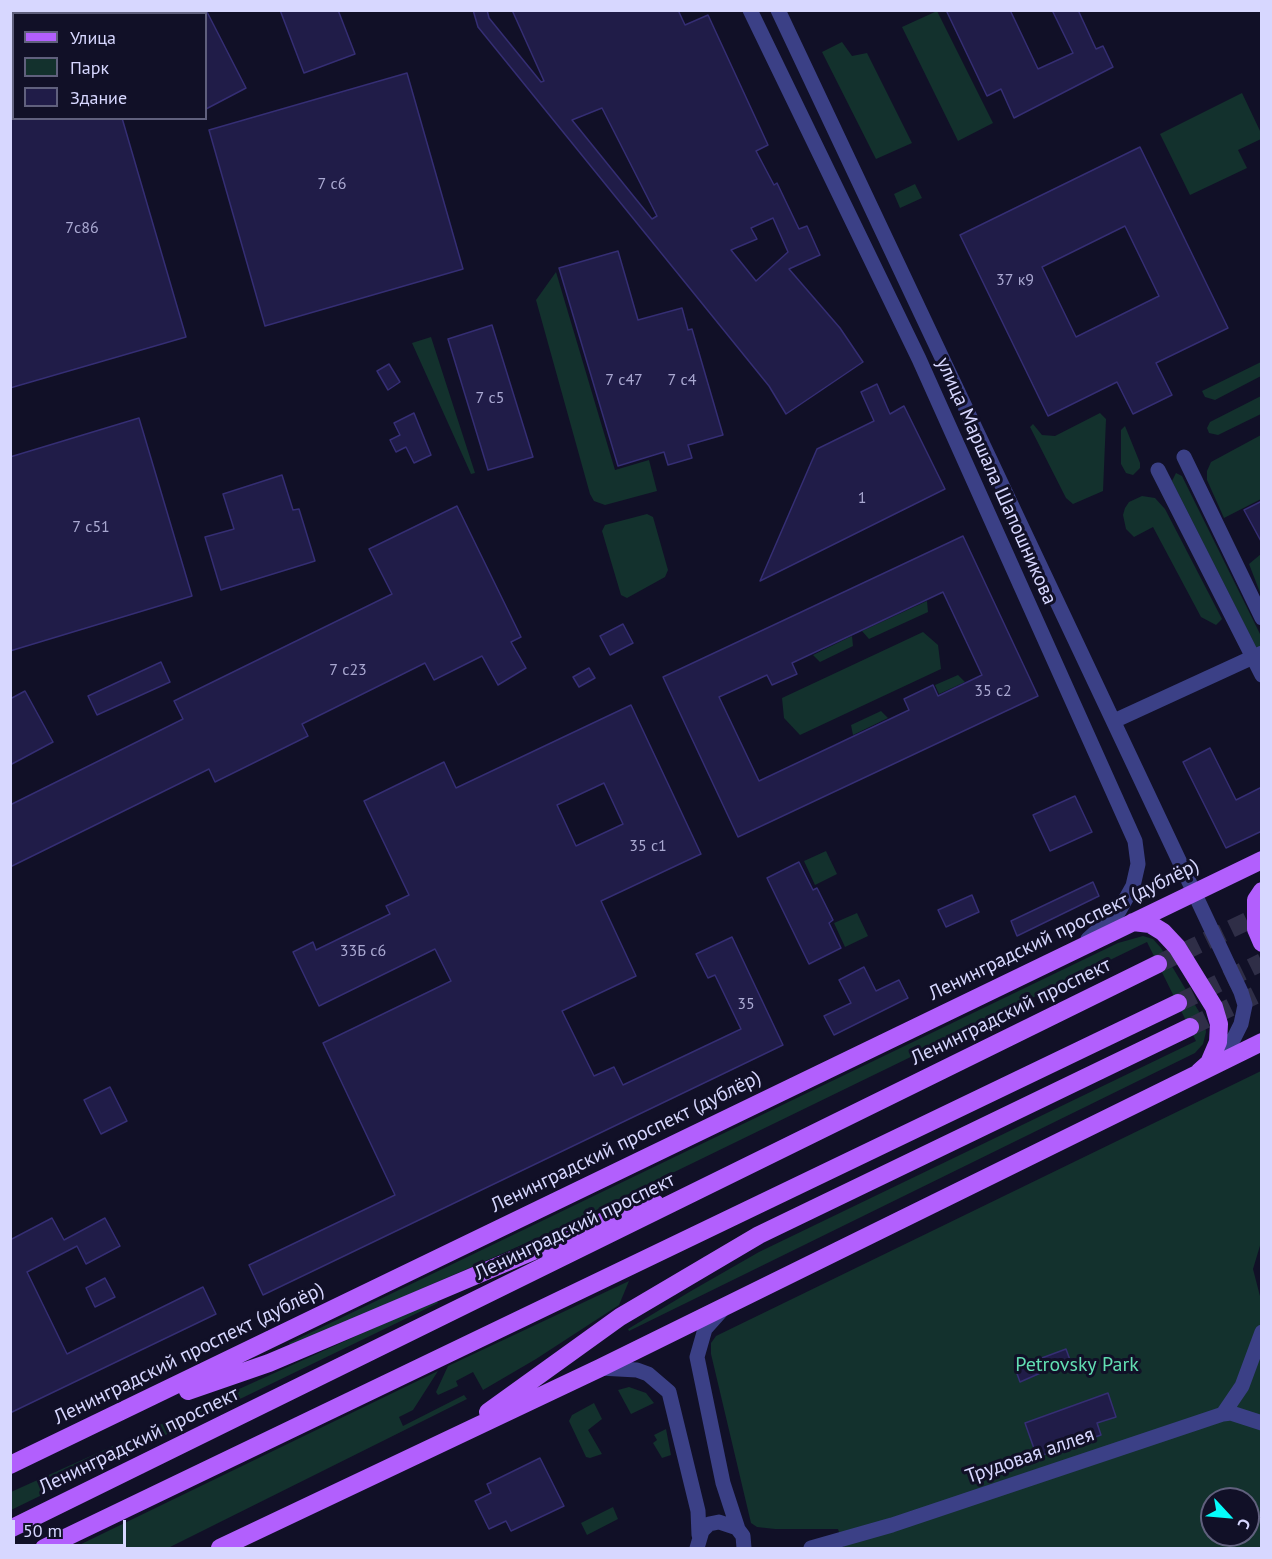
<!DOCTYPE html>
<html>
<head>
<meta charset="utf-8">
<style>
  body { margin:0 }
  #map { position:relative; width:1272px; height:1559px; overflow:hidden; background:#111027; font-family:"PT Sans",sans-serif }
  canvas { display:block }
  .frame { position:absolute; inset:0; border:12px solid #d7d7ff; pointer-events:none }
  .legend { position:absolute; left:12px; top:12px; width:195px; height:108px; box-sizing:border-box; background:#111027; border:2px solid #60607d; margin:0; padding:8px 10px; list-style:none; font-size:18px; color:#d7d7ff }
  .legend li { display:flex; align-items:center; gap:12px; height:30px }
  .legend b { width:30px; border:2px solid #60607d }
  .north { position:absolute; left:1200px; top:1487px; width:60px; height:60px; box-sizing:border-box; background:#111027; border:2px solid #60607d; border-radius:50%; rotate:116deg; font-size:16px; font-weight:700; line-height:24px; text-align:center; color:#d7d7ff }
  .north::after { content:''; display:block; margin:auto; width:21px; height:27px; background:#05fdfb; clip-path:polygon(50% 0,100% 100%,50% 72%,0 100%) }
  .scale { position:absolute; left:12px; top:1520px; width:114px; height:27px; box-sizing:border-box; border:3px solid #d7d7ff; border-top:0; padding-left:8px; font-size:18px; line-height:21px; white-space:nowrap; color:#d7d7ff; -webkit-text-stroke:4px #111027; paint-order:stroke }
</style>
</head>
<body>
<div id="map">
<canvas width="1272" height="1559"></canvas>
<div class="frame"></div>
<ul class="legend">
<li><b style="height:8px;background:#b25ffd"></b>Улица</li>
<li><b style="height:16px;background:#13312d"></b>Парк</li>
<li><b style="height:16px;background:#201c48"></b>Здание</li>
</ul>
<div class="north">С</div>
<div class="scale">50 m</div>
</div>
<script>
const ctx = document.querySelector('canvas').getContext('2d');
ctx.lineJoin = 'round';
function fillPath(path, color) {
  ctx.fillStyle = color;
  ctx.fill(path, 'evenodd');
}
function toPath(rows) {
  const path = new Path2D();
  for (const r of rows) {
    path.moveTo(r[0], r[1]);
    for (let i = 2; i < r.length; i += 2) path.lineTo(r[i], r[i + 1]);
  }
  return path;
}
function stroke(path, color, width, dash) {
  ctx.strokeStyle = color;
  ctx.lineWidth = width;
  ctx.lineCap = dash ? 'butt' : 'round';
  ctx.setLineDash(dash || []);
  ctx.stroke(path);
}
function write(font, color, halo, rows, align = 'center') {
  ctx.font = font + ' "PT Sans",sans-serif';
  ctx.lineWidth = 6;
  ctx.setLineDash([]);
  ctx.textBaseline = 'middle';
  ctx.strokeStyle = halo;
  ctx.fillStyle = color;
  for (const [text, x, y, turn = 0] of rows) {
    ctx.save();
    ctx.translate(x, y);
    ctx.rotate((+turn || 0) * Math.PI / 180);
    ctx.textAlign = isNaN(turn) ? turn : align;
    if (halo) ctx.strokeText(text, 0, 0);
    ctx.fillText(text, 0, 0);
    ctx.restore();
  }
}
fillPath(toPath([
  [937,11,993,123,958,141,902,27],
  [842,42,852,56,867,53,912,143,876,159,822,52],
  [1242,93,1261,133,1261,139,1238,150,1247,168,1190,195,1160,134],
  [915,184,922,198,900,208,894,194],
  [556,272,615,470,649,460,657,491,605,505,594,501,590,494,536,300],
  [431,337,475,473,471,474,412,343],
  [1261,362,1261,376,1215,400,1205,397,1202,391],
  [1261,396,1261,414,1218,435,1209,433,1207,428,1210,422],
  [1100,413,1106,419,1103,491,1073,504,1066,498,1030,427,1033,424,1042,435,1055,436],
  [1125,426,1140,463,1140,468,1133,475,1126,473,1121,464,1121,430],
  [1261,435,1261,499,1224,518,1207,480,1207,471,1211,462],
  [1176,473,1182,476,1261,636,1261,649,1258,651,1172,481],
  [1142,496,1155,498,1165,509,1222,619,1216,625,1201,617,1153,527,1134,537,1126,529,1123,515,1125,508,1129,502],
  [647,514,653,517,668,570,665,577,627,598,621,595,602,531,605,525],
  [1261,554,1261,595,1249,564],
  [927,601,928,612,869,639,862,631],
  [923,632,938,645,941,669,800,735,784,718,782,698],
  [852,636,853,646,820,662,813,655],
  [958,675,965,682,939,694,935,685],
  [881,711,888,718,853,735,851,725],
  [826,851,837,874,815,885,804,861],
  [857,913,868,936,845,947,834,923],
  [1143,936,1153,939,1161,948,1204,1020,1206,1032,1203,1044,1195,1053,629,1331,628,1329,691,1291,759,1252,1196,1041,1147,942,549,1233,291,1346,289,1343,1118,943],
  [1261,1071,1262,1239,1253,1269,1262,1304,1261,1548,844,1548,838,1529,775,1529,757,1527,751,1523,711,1354,711,1343,716,1336],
  [1212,1499,1248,1499,1248,1535,1212,1535],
  [629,1281,619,1305,536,1359,483,1390,473,1372,456,1381,458,1386,438,1395,436,1392,448,1366],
  [436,1300,438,1303,11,1510,11,1492],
  [438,1371,413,1410,399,1417,403,1426,464,1395,467,1399,168,1548,73,1548],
  [629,1387,646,1393,654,1403,631,1414,618,1390],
  [594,1403,602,1419,588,1430,602,1454,590,1458,586,1457,569,1421,572,1415],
  [666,1429,671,1455,662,1458,653,1443,657,1440,654,1435],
  [613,1507,618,1519,587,1535,581,1523]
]), '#13312d');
const building = toPath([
  [206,10,246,88,206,109,206,10],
  [280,10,338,10,355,54,304,73,280,10],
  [473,10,487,10,489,18,541,82,544,81,512,10,678,10,685,25,708,15,768,145,756,151,774,185,777,183,799,229,807,226,820,255,789,269,840,328,863,362,786,414,769,386,478,27,473,10],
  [602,108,657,216,652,219,572,120,602,108],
  [773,218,788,252,756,281,731,250,757,239,751,228,773,218],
  [946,10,1010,10,1038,69,1073,53,1052,10,1078,10,1096,49,1103,46,1113,67,1014,118,1001,89,987,96,946,10],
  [407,73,463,269,265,326,209,130,407,73],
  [10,118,122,118,186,337,10,388,10,118],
  [1140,147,1228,328,1156,363,1172,395,1133,414,1117,382,1048,416,960,235,1140,147],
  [1125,226,1159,296,1076,337,1042,267,1125,226],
  [618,251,638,320,682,308,688,330,692,329,723,435,688,445,692,458,668,465,664,452,618,466,559,268,618,251],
  [492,325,533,457,488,470,448,339,492,325],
  [389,364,400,382,388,390,377,371,389,364],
  [877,384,890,414,904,406,945,489,760,581,817,449,874,421,861,392,877,384],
  [414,413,431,455,414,463,406,447,396,452,390,440,400,435,394,423,414,413],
  [139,418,192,596,10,651,10,457,139,418],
  [282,475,293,510,299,509,315,561,221,590,205,537,234,529,223,494,282,475],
  [1262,501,1262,543,1244,510,1262,501],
  [457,506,521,637,511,642,526,668,498,685,482,656,434,680,425,663,302,724,308,736,215,782,209,769,10,867,10,805,183,719,174,701,392,594,369,549,457,506],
  [963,536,1038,696,738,837,663,677,963,536],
  [943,592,982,675,938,696,933,685,904,699,909,710,759,781,719,697,767,675,772,685,797,674,792,663,943,592],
  [623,624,633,643,610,655,600,636,623,624],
  [161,662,170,682,97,715,88,696,161,662],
  [589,668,595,678,579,687,573,677,589,668],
  [25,691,53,742,10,765,10,699,25,691],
  [631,705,701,854,601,901,636,976,562,1011,594,1076,614,1067,623,1085,741,1029,715,975,708,978,696,954,732,937,783,1045,263,1295,249,1265,395,1195,323,1043,451,981,435,949,319,1006,293,952,313,942,316,950,390,914,386,906,409,895,364,801,444,762,456,788,631,705],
  [604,783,623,824,576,846,557,805,604,783],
  [1210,748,1236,800,1262,787,1262,831,1226,848,1183,762,1210,748],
  [1075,796,1092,832,1050,851,1033,815,1075,796],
  [799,862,813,890,817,888,833,920,829,923,841,948,809,964,767,878,799,862],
  [1093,882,1099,896,1017,936,1011,921,1093,882],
  [972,895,979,912,946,927,938,910,972,895],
  [864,967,876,991,899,980,908,998,834,1035,824,1016,851,1003,839,980,864,967],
  [110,1087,127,1121,101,1134,84,1100,110,1087],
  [52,1218,64,1240,105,1218,120,1246,86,1264,77,1246,27,1272,67,1354,203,1287,216,1314,10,1413,10,1240,52,1218],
  [105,1278,115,1297,95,1307,86,1288,105,1278],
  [1066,1349,1070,1360,1020,1382,1015,1368,1066,1349],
  [1108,1393,1116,1417,1097,1423,1101,1435,1037,1457,1025,1423,1108,1393],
  [540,1458,564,1506,511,1531,506,1521,489,1529,475,1501,491,1493,487,1484,540,1458]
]);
fillPath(building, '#201c48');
stroke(building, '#352e74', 1.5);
stroke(toPath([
  [1158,964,1262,914],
  [1178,1003,1262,962],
  [1190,1027,1262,992]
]), '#2f2e47', 18, [18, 9]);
stroke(toPath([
  [750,10,919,359,1135,841,1138,864,1133,886,1119,911,1088,939],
  [778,10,1241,992,1245,1005,1241,1024,1234,1038,1213,1059],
  [1184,457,1262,618],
  [1158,470,1262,675],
  [1114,721,1262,653],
  [722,1310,705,1329,697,1357,723,1483,738,1529],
  [600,1368,637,1370,648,1374,669,1392,698,1511,699,1535],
  [1223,1414,1242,1386,1262,1332],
  [697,1548,702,1531,709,1524,719,1522,737,1528,743,1536,744,1548],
  [811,1548,892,1525,1223,1414,1231,1413,1262,1423]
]), '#3b4086', 15);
stroke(toPath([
  [1262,891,1256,900,1256,929,1262,943],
  [1133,922,1150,924,1163,932,1177,947,1214,1007,1219,1024,1218,1042,1209,1063,1199,1072],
  [188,1391,269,1363,616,1216,655,1203],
  [488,1412,620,1317,759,1235,1190,1027],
  [10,1465,1262,860],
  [10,1529,1158,964],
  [44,1548,1178,1003],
  [220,1548,600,1368,1262,1042]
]), '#b25ffd', 18);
write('16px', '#a9a8d1', null, [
  ["7 с6",332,184],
  ["7с86",82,228],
  ["37 к9",1015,280],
  ["7 с47",624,380],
  ["7 с4",682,380],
  ["7 с5",490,398],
  ["1",862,498],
  ["7 с51",91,527],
  ["7 с23",348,670],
  ["35 с2",993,691],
  ["35 с1",648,846],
  ["33Б с6",363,951],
  ["35",746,1004]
]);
write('20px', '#d7d7ff', '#111027', [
  ["улица Маршала Шапошникова",996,481,66],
  ["Ленинградский проспект (дублёр)",1064,930,-26],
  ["Ленинградский проспект",1011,1012,-26],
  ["Ленинградский проспект (дублёр)",626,1142,-26],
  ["Ленинградский проспект",575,1227,-26],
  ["Ленинградский проспект (дублёр)",189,1354,-26],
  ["Ленинградский проспект",139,1441,-26],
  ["Трудовая аллея",1030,1456,-19]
]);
write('20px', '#62dfb3', '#111027', [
  ["Petrovsky Park",1077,1365]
]);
</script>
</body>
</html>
